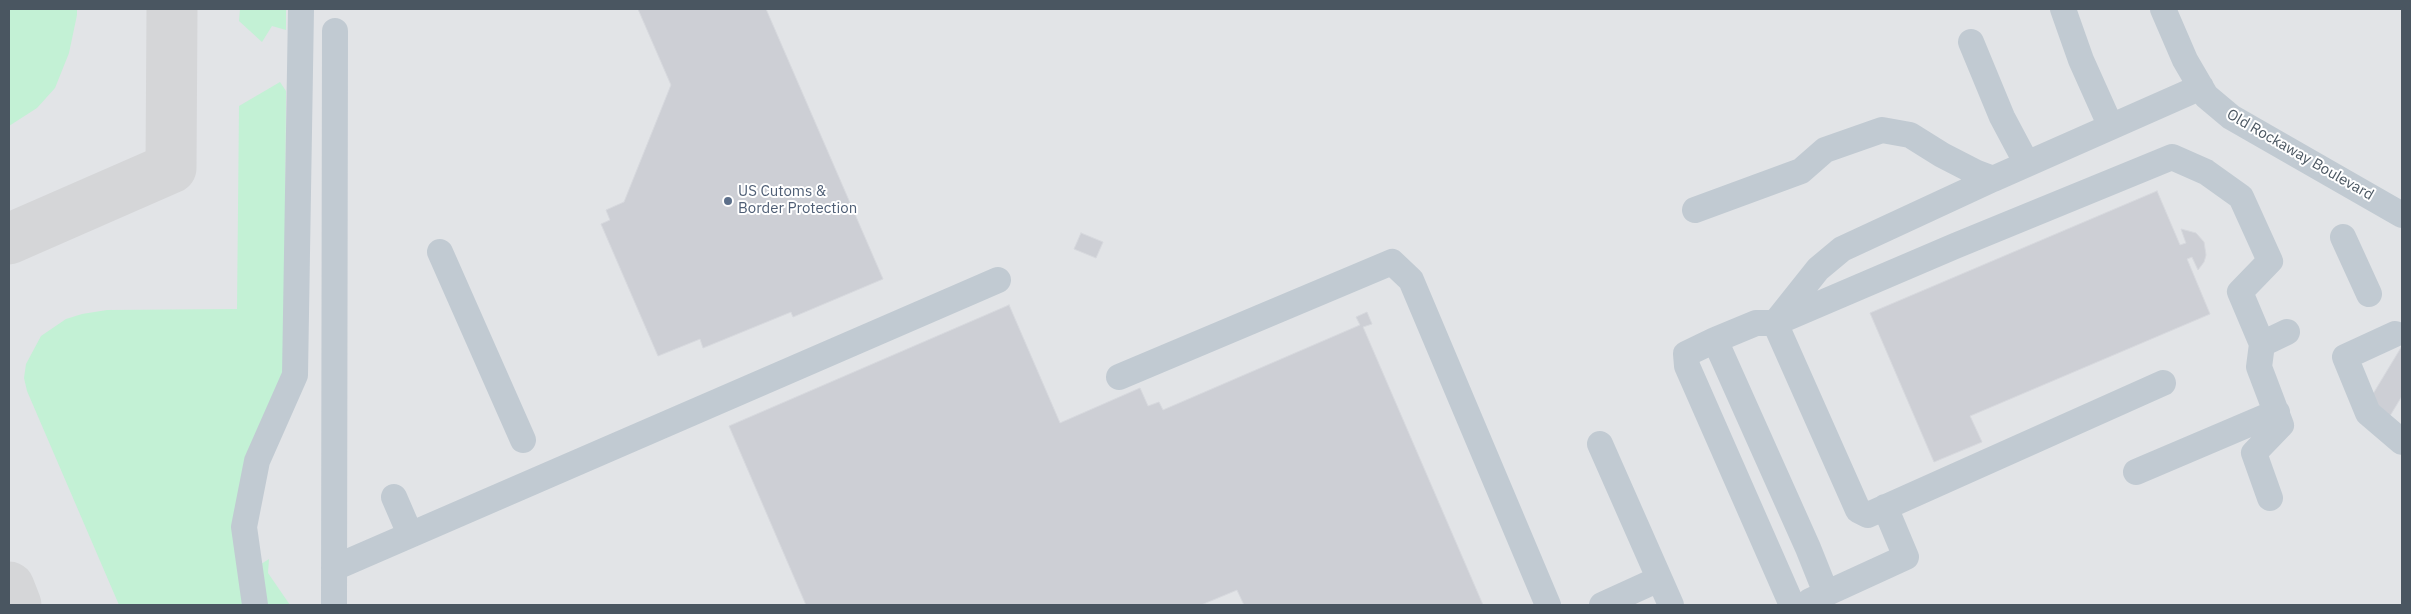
<!DOCTYPE html>
<html>
<head>
<meta charset="utf-8">
<style>
  body { margin:0 }
  #map { position:relative; width:2411px; height:614px; overflow:hidden; background:#f5f3f3; font-family:"IBM Plex Sans",sans-serif }
  canvas { display:block }
  .frame { position:absolute; inset:0; border:10px solid #4a5661; pointer-events:none }
</style>
</head>
<body>
<div id="map">
<canvas width="2411" height="614"></canvas>
<div class="frame"></div>
</div>
<script>
const ctx = document.querySelector('canvas').getContext('2d');
ctx.lineJoin = 'round';
function fillPath(path, color) {
  ctx.fillStyle = color;
  ctx.fill(path, 'evenodd');
}
function toPath(rows) {
  const path = new Path2D();
  for (const r of rows) {
    path.moveTo(r[0], r[1]);
    for (let i = 2; i < r.length; i += 2) path.lineTo(r[i], r[i + 1]);
  }
  return path;
}
function stroke(path, color, width, dash) {
  ctx.strokeStyle = color;
  ctx.lineWidth = width;
  ctx.lineCap = dash ? 'butt' : 'round';
  ctx.setLineDash(dash || []);
  ctx.stroke(path);
}
function write(font, color, halo, rows, align = 'center') {
  ctx.font = font + ' "IBM Plex Sans",sans-serif';
  ctx.lineWidth = 4;
  ctx.setLineDash([]);
  ctx.textBaseline = 'middle';
  ctx.strokeStyle = halo;
  ctx.fillStyle = color;
  for (const [text, x, y, turn = 0] of rows) {
    ctx.save();
    ctx.translate(x, y);
    ctx.rotate((+turn || 0) * Math.PI / 180);
    ctx.textAlign = isNaN(turn) ? turn : align;
    if (halo) ctx.strokeText(text, 0, 0);
    ctx.fillText(text, 0, 0);
    ctx.restore();
  }
}
fillPath(toPath([
  [9,9,2402,9,2402,605,9,605]
]), '#e2e4e7');
fillPath(toPath([
  [9,9,77,9,77,15,69,53,55,88,37,108,9,126],
  [240,9,286,9,286,30,272,26,262,42,239,21],
  [280,82,286,91,284,376,247,457,249,605,119,605,27,391,24,378,26,364,41,336,66,319,82,314,107,310,237,309,239,106],
  [269,559,268,573,290,605,260,605,258,566]
]), '#c3f1d5');
stroke(toPath([
  [9,239,171,168,172,9],
  [9,587,16,605]
]), '#d5d6d8', 51);
const building = toPath([
  [638,9,766,9,883,279,793,317,791,312,703,348,700,339,658,356,601,224,610,220,606,210,624,202,671,85,638,9],
  [2157,191,2180,245,2186,243,2181,229,2196,233,2204,242,2206,255,2204,262,2198,270,2192,257,2187,259,2210,314,1970,416,1982,442,1934,462,1870,313,2157,191],
  [1081,233,1103,242,1096,258,1074,249,1081,233],
  [1009,305,1060,423,1140,388,1148,406,1159,402,1163,410,1360,325,1356,317,1367,312,1372,324,1363,327,1483,605,1244,605,1237,590,1201,605,806,605,729,426,1009,305],
  [2402,346,2402,396,2388,419,2370,399,2402,346]
]);
fillPath(building, '#cdcfd5');
stroke(building, '#d7d9de', 1);
stroke(toPath([
  [2063,9,2081,60,2111,127],
  [2163,9,2185,60,2206,96,2231,117,2402,215],
  [1971,42,2002,117,2027,164],
  [1993,179,1842,249,1818,269,1775,323,1858,510,1868,515,2163,383],
  [1695,210,1801,171,1825,150,1882,130,1910,135,1942,155,1977,173,1993,179,2201,87],
  [2343,237,2369,294],
  [440,252,523,440],
  [2395,334,2345,357,2368,413,2402,442],
  [1715,340,1686,354,1687,366,1792,605],
  [2262,344,2259,367,2281,425,2254,453,2270,498],
  [1119,377,1392,262,1411,280,1548,605],
  [1600,444,1671,605],
  [2136,472,2277,412],
  [394,497,410,534],
  [334,568,998,280],
  [1826,593,1808,548,1715,340,1756,323,1775,323,1955,246,2172,157,2206,172,2241,197,2270,261,2240,292,2262,344,2287,332],
  [1810,601,1906,557,1885,507],
  [255,605,244,527,257,461,295,375,301,9],
  [334,605,335,31],
  [1602,605,1659,579]
]), '#c1cad2', 26);
for (const [x, y, r, color] of [
  [728,201,5,"#5c6f8a"]
]) {
  const dot = new Path2D();
  dot.arc(x, y, r, 0, 2 * Math.PI);
  ctx.fillStyle = color;
  ctx.fill(dot);
  stroke(dot, '#fff', 2);
}
write('15px', '#4a5661', '#fff', [
  ["Old Rockaway Boulevard",2300,155,30]
]);
write('15px', '#4e5e75', '#fff', [
  ["US Cutoms &",738,192],
  ["Border Protection",738,209]
], 'left');
</script>
</body>
</html>
